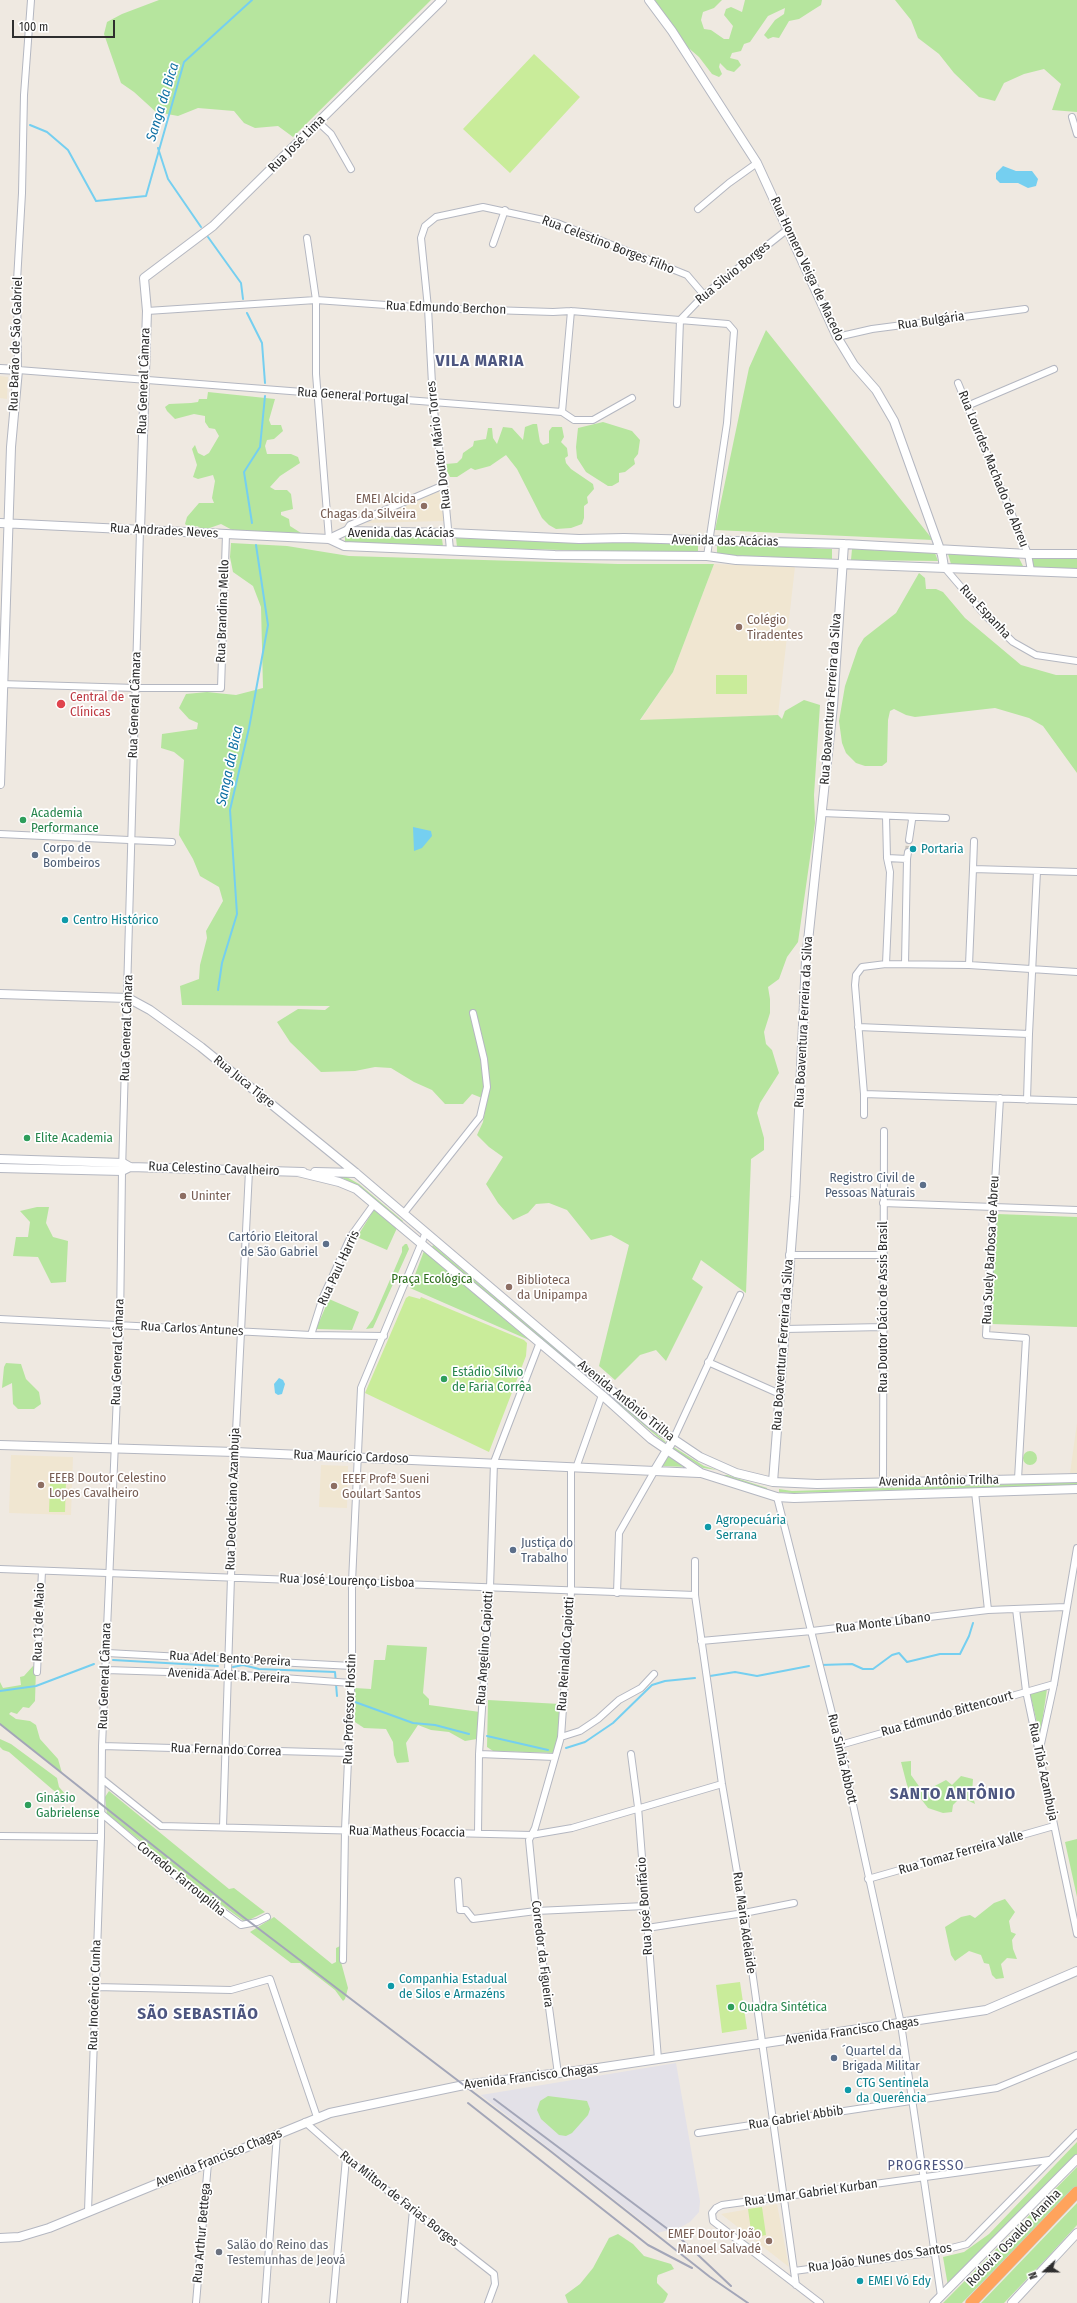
<!DOCTYPE html>
<html>
<head>
<meta charset="utf-8">
<style>
  body { margin:0 }
  #map { position:relative; width:1077px; height:2303px; overflow:hidden; background:#efe9e1; font-family:"Fira Sans Condensed",sans-serif }
  canvas { display:block }
  .north { position:absolute; left:1025px; top:2251px; width:40px; height:40px; -webkit-text-stroke:3px #fff; paint-order:stroke; rotate:249deg; font-size:11px; font-weight:700; line-height:16px; text-align:center; color:#2e2e2e }
  .north::after { content:''; display:block; margin:auto; width:14px; height:18px; background:#2e2e2e; clip-path:polygon(50% 0,100% 100%,50% 72%,0 100%) }
  .scale { position:absolute; left:12px; top:20px; width:103px; height:18px; box-sizing:border-box; border:2px solid #2e2e2e; border-top:0; padding-left:5px; font-size:12px; line-height:14px; white-space:nowrap; color:#2e2e2e; -webkit-text-stroke:3px #fff; paint-order:stroke }
</style>
</head>
<body>
<div id="map">
<canvas width="1077" height="2303"></canvas>
<div class="north">N</div>
<div class="scale">100 m</div>
</div>
<script>
const ctx = document.querySelector('canvas').getContext('2d');
ctx.lineJoin = 'round';
function fillPath(path, color) {
  ctx.fillStyle = color;
  ctx.fill(path, 'evenodd');
}
function toPath(rows) {
  const path = new Path2D();
  for (const r of rows) {
    if (r.length === 3) {
      path.moveTo(r[0] + r[2], r[1]);
      path.arc(r[0], r[1], r[2], 0, 2 * Math.PI);
      continue;
    }
    path.moveTo(r[0], r[1]);
    for (let i = 2; i < r.length; i += 2) path.lineTo(r[i], r[i + 1]);
  }
  return path;
}
function stroke(path, color, width, dash) {
  ctx.strokeStyle = color;
  ctx.lineWidth = width;
  ctx.lineCap = dash ? 'butt' : 'round';
  ctx.setLineDash(dash || []);
  ctx.stroke(path);
}
function write(font, color, halo, rows, align = 'center') {
  ctx.font = font + ' "Fira Sans Condensed",sans-serif';
  ctx.lineWidth = 3.5;
  ctx.setLineDash([]);
  ctx.textBaseline = 'middle';
  ctx.strokeStyle = halo;
  ctx.fillStyle = color;
  for (const [text, x, y, turn = 0] of rows) {
    ctx.save();
    ctx.translate(x, y);
    ctx.rotate((+turn || 0) * Math.PI / 180);
    ctx.textAlign = isNaN(turn) ? turn : align;
    if (halo) ctx.strokeText(text, 0, 0);
    ctx.fillText(text, 0, 0);
    ctx.restore();
  }
}
fillPath(toPath([
  [676,2063,700,2201,699,2212,690,2222,681,2227,657,2233,481,2095]
]), '#e3e1e8');
fillPath(toPath([
  [0,376,8,377,7,399,0,398],
  [440,491,444,521,366,523],
  [714,564,795,567,778,715,640,721,673,672],
  [1077,1423,1077,1473,1070,1473],
  [11,1455,73,1457,71,1515,9,1513],
  [321,1465,348,1466,347,1508,319,1507],
  [777,2204,789,2267,721,2214]
]), '#f0e6d1');
fillPath(toPath([
  [159,0,431,0,293,137,278,126,255,128,244,123,234,111,198,108,178,116,156,112,134,92,121,83,104,34,107,22,122,14],
  [653,0,722,0,714,8,703,12,701,20,704,29,711,30,724,39,729,39,733,26,724,15,726,9,731,7,742,12,745,0,822,0,821,5,813,10,799,19,789,21,779,38,773,37,768,39,764,35,775,20,784,14,785,8,768,16,750,42,744,44,741,51,732,53,730,58,738,60,741,65,734,72,727,70,720,63,719,67,722,74,719,77,712,74,699,57,685,45,673,26],
  [895,0,1077,0,1077,112,1052,110,1061,84,1044,69,1024,74,1004,83,995,101,979,97,954,73,939,54,918,38,911,20],
  [766,330,933,540,715,530,749,368],
  [208,392,275,399,269,420,271,425,281,425,283,431,274,439,267,440,265,446,267,454,291,454,298,457,300,463,280,476,270,487,275,490,287,490,291,494,293,509,281,512,281,515,289,519,290,526,301,533,236,532,221,524,204,530,197,526,190,528,185,524,187,517,199,503,214,503,212,498,215,481,213,475,198,479,193,477,197,465,192,449,195,445,198,453,204,456,209,453,219,436,215,429,209,428,205,422,205,416,194,414,175,419,167,411,165,407,169,404,191,403,198,402,199,399,207,399],
  [603,422,632,431,640,440,638,454,634,459,635,464,625,472,619,473,619,482,612,486,608,486,586,472,577,458,576,447,578,428],
  [533,424,537,424,540,442,543,445,549,443,549,431,552,427,562,427,564,437,561,442,567,448,568,456,565,458,566,463,571,469,593,484,594,489,587,497,588,503,584,506,584,518,582,524,571,528,556,529,549,525,542,518,517,469,506,455,490,466,475,470,471,468,457,477,450,477,447,471,446,464,457,463,462,458,463,453,473,446,474,441,486,439,488,428,492,428,493,438,497,444,503,427,512,428,523,440,525,427],
  [345,533,442,539,443,546,345,543],
  [456,538,698,544,698,554,457,547],
  [231,543,287,546,349,556,618,564,714,564,673,672,640,720,778,715,782,719,785,711,804,700,820,705,814,795,815,823,798,942,787,957,779,979,768,987,770,999,770,1013,764,1032,766,1044,772,1050,779,1073,760,1103,757,1113,764,1138,764,1150,751,1159,746,1293,701,1260,692,1279,703,1287,666,1361,656,1350,640,1355,615,1380,599,1366,629,1245,611,1235,591,1240,567,1210,549,1203,536,1204,528,1213,513,1220,498,1203,486,1184,503,1157,489,1147,477,1135,483,1122,487,1100,472,1094,463,1104,445,1104,432,1090,414,1082,391,1068,375,1067,355,1071,321,1072,290,1042,277,1022,298,1009,325,1010,330,1006,182,1005,180,986,199,979,200,965,207,938,206,931,223,901,219,887,200,876,193,859,179,835,184,760,174,752,161,748,162,734,197,729,198,723,189,719,179,708,186,694,207,692,236,695,263,688,261,607,253,586,233,572,230,557],
  [717,544,832,549,832,559,717,555],
  [852,549,935,553,938,561,851,560],
  [948,554,1018,556,1024,568,951,564],
  [1033,558,1077,559,1077,570,1033,569],
  [919,573,925,578,926,589,936,589,943,592,965,618,1021,665,1056,675,1077,675,1077,773,1043,726,1029,718,995,708,915,717,906,715,894,709,890,711,888,720,887,762,882,766,865,766,856,763,846,753,842,743,839,721,845,686,858,648,864,638,896,613],
  [314,1175,343,1175,359,1184,403,1221,402,1223,358,1186,342,1178],
  [37,1207,49,1207,46,1223,53,1237,68,1241,66,1282,51,1283,38,1257,13,1256,16,1237,28,1237,30,1222,20,1211],
  [375,1208,397,1228,387,1250,357,1237],
  [997,1214,1077,1217,1077,1327,992,1324,993,1217],
  [405,1244,407,1244,409,1249,373,1328,366,1329,373,1319,402,1252,402,1247],
  [433,1245,666,1442,665,1443,432,1247],
  [424,1251,529,1340,410,1288],
  [329,1299,359,1312,352,1330,316,1329],
  [6,1363,21,1364,26,1379,39,1392,41,1404,34,1409,18,1409,13,1404,12,1383,2,1388,4,1367],
  [672,1446,704,1466,717,1470,703,1468,671,1448],
  [1030,1458,7],
  [668,1455,688,1467,662,1466],
  [717,1475,727,1475,767,1488,767,1491],
  [1077,1482,1077,1485,792,1493,779,1492,779,1489,792,1491],
  [387,1645,427,1647,423,1693,429,1699,429,1705,480,1712,477,1739,465,1741,449,1732,431,1730,418,1725,406,1743,409,1762,397,1763,394,1755,393,1742,386,1729,364,1728,355,1722,355,1688,371,1689,374,1660,385,1660],
  [33,1666,36,1668,35,1701,29,1708,23,1707,17,1714,11,1712,9,1714,16,1719,30,1721,36,1725,40,1739,58,1759,62,1773,0,1724,0,1682,3,1688,21,1685,20,1677,24,1676],
  [1047,1689,1040,1736,1030,1693],
  [488,1700,560,1704,559,1740,556,1753,493,1751,487,1747],
  [0,1739,11,1744,57,1778,59,1787,66,1795,60,1796,9,1752,3,1750,0,1747],
  [911,1761,911,1775,921,1789,929,1789,946,1780,952,1785,961,1776,973,1779,972,1793,975,1804,961,1797,953,1805,952,1812,943,1813,928,1808,921,1799,912,1795,907,1785,901,1762],
  [109,1791,229,1889,234,1888,265,1912,245,1922,204,1892,107,1814,105,1797],
  [1077,1839,1077,1897,1065,1842],
  [1005,1899,1015,1912,1009,1921,1011,1932,1016,1934,1012,1940,1013,1949,1017,1959,1007,1958,1001,1964,1004,1978,996,1979,992,1975,989,1964,984,1963,981,1955,969,1951,955,1961,951,1955,945,1927,961,1917,970,1915,975,1918,994,1903],
  [274,1917,332,1964,336,1962,336,1948,342,1945,341,1962,348,1988,345,1999,343,2001,335,1990,300,1963,291,1963,250,1932],
  [548,2096,587,2101,590,2109,588,2115,572,2133,566,2136,559,2135,541,2119,537,2110,540,2101],
  [1077,2142,1077,2155,948,2286,943,2257,964,2252,989,2234],
  [1077,2167,1077,2186,962,2303,943,2303],
  [1077,2203,1077,2225,1046,2259,1004,2303,981,2303],
  [618,2234,633,2244,644,2256,671,2264,674,2269,658,2275,657,2278,657,2283,668,2294,665,2301,663,2303,568,2303,565,2295,580,2284,593,2268,609,2238]
]), '#b6e59e');
fillPath(toPath([
  [534,54,580,97,510,173,463,129],
  [716,675,747,675,747,694,716,694],
  [409,1296,420,1299,421,1297,524,1340,527,1343,526,1356,489,1452,365,1393,406,1298],
  [50,1481,66,1482,65,1512,49,1512],
  [740,1982,747,2029,722,2033,716,1985],
  [762,2207,766,2235,752,2238,748,2209]
]), '#c9ec9a');
fillPath(toPath([
  [1003,166,1016,171,1032,171,1038,179,1036,186,1028,188,1018,183,1000,183,996,179,996,173],
  [413,827,431,831,432,836,422,848,414,851],
  [279,1378,283,1380,285,1384,282,1394,278,1395,275,1393,274,1384]
]), '#75cff0');
stroke(toPath([
  [30,125,47,132,68,150,96,201,146,196,184,62,252,0],
  [158,148,168,179,201,227],
  [208,237,241,283,243,299],
  [247,313,262,343,265,383],
  [252,523,244,472,260,447,265,396],
  [218,990,222,963,237,914,230,810,249,728,268,625,256,545],
  [113,1660,218,1666],
  [821,1665,852,1664,863,1669,873,1669,892,1655,899,1653,907,1662,940,1654,960,1654,969,1636,973,1623],
  [233,1667,243,1665,259,1669,335,1672,337,1696],
  [710,1676,735,1672,757,1676,809,1666],
  [0,1691,36,1686,94,1664],
  [355,1702,413,1723,435,1725,469,1734],
  [487,1736,548,1750],
  [566,1748,585,1742,613,1723,652,1685,665,1681,695,1678]
]), '#75cff0', 2);
stroke(toPath([
  [908,852,909,840]
]), '#c8c4bd', 6, [6, 3]);
const street = toPath([
  [31,0,24,95,22,193,17,281,18,370,562,412],
  [1072,117,1077,134],
  [318,122,331,134,351,169],
  [698,209,729,183,757,163],
  [307,238,316,300,316,374,329,539],
  [493,244,505,210],
  [147,311,316,300,428,308,553,312,571,311,728,324,734,331,727,423,707,556],
  [837,337,872,329,1025,309],
  [958,383,1028,554,1031,571],
  [677,404,680,320,704,295,788,229],
  [967,406,1054,369],
  [562,412,571,311],
  [562,412,574,420,593,420,632,398],
  [346,531,350,525,444,485],
  [450,550,444,485,433,403,428,308,421,238,425,226,436,217,483,207,557,223,687,275,704,295],
  [944,567,985,615,1013,642,1036,655,1077,661],
  [0,684,136,688,221,688,226,534],
  [822,813,946,818],
  [886,816,887,858,907,859,908,852],
  [0,834,172,842],
  [909,840,912,820,911,818],
  [973,869,974,841],
  [886,964,890,872,887,858],
  [905,964,907,859],
  [969,965,973,869,1077,872],
  [1077,972,969,965,886,964,862,967,856,975,855,985,864,1094,1077,1101],
  [858,1027,1029,1034,1027,1100],
  [1029,1034,1037,871],
  [864,1094,864,1115],
  [1000,1098,986,1335,1026,1338,1018,1479],
  [883,1203,1077,1210],
  [404,1213,480,1117,487,1087,484,1059,473,1013],
  [789,1255,883,1255],
  [0,1319,311,1335,384,1336],
  [785,1329,883,1327],
  [311,1335,323,1297,351,1236,374,1204],
  [708,1362,780,1394],
  [673,1440,740,1295],
  [576,1468,602,1395],
  [883,1483,884,1131],
  [975,1492,988,1610],
  [777,1497,840,1745,901,2024,941,2296],
  [695,1561,695,1595,722,1784,744,1913,796,2285],
  [0,1569,695,1595],
  [617,1593,619,1533,655,1470],
  [1016,1609,1026,1691,1077,1934],
  [701,1641,812,1631,988,1610,1066,1607],
  [107,1653,352,1666],
  [106,1670,229,1674,351,1683],
  [37,1672,42,1571],
  [561,1737,580,1731,598,1719,619,1700,641,1688,654,1674],
  [840,1745,1054,1684],
  [102,1746,349,1753],
  [1039,1753,1054,1684,1077,1548],
  [479,1754,555,1757],
  [631,1754,638,1807,658,2059],
  [102,1779,161,1826,531,1835,572,1828,722,1784],
  [101,1813,180,1880,241,1925,257,1922,267,1917],
  [223,1827,235,1452,249,1171],
  [478,1833,479,1754,490,1588,494,1462,540,1342],
  [0,1836,101,1837],
  [868,1879,1054,1826],
  [458,1881,460,1910,466,1910,473,1919,536,1911,645,1906],
  [647,1928,744,1913,794,1903],
  [343,1960,345,1830,352,1666,352,1582,361,1388,426,1232],
  [95,1987,231,1990,270,1979,317,2117],
  [558,2074,536,1911,529,1840,535,1828,561,1737,571,1592,571,1468],
  [305,2122,346,2158,494,2274,495,2284,488,2303],
  [698,2133,997,2088,1077,2055],
  [88,2211,101,1837,102,1746,120,1325,122,1171,140,530],
  [794,2271,936,2252,967,2244,1077,2133],
  [196,2303,208,2163],
  [265,2303,277,2134],
  [333,2303,346,2158],
  [404,2303,413,2210],
  [820,2303,713,2221,712,2213,716,2208,722,2205,1049,2160]
]);
const secondary = toPath([
  [649,0,672,31,757,163,837,337,854,365,876,390,894,421,942,555,944,567],
  [0,369,18,370,11,447,0,784],
  [0,523,329,539,344,546,555,555,707,556,736,560,1077,573],
  [140,530,147,311,144,278,213,226,442,0],
  [329,539,346,531,449,533,579,539,624,538,844,544,1028,554,1077,554],
  [0,994,128,998,150,1010,201,1047,356,1173,651,1424,700,1457,736,1473,773,1482,817,1484,1077,1478],
  [0,1159,123,1163,130,1167,303,1172],
  [0,1168,122,1171,130,1167],
  [298,1172,339,1182,356,1189,602,1395,651,1439,701,1473,777,1497,794,1498,1077,1489],
  [315,1172,356,1173],
  [0,1445,235,1452,699,1473],
  [655,1470,673,1440],
  [773,1482,795,1197,806,960,833,706,844,544],
  [0,2238,19,2237,49,2228,330,2113,464,2085,591,2069,986,2010,1077,1971],
  [934,2303,1077,2159],
  [1012,2303,1077,2233]
]);
const highway = toPath([
  [971,2303,1077,2192]
]);
stroke(street, '#b4b7c1', 8);
stroke(secondary, '#b4b7c1', 10);
stroke(highway, '#c9c9c9', 12);
stroke(street, '#fff', 6);
stroke(secondary, '#fff', 8);
stroke(highway, '#ffa35c', 11);
stroke(toPath([
  [0,1724,242,1916,549,2150,710,2277,748,2303],
  [494,2099,681,2239,731,2286],
  [468,2103,648,2245,692,2268]
]), '#a3a6b8', 2);
for (const [x, y, r, color] of [
  [424,506,4,"#8d6e63"],
  [739,627,4,"#8d6e63"],
  [61,704,5,"#e0444e"],
  [23,820,4,"#2e9e5b"],
  [913,849,4,"#0f9aa8"],
  [35,855,4,"#5c6f8a"],
  [65,920,4,"#0f9aa8"],
  [27,1138,4,"#2e9e5b"],
  [923,1185,4,"#5c6f8a"],
  [183,1196,4,"#8d6e63"],
  [326,1244,4,"#5c6f8a"],
  [509,1287,4,"#8d6e63"],
  [444,1379,4,"#2e9e5b"],
  [41,1485,4,"#8d6e63"],
  [334,1486,4,"#8d6e63"],
  [708,1527,4,"#0f9aa8"],
  [513,1550,4,"#5c6f8a"],
  [28,1805,4,"#2e9e5b"],
  [391,1986,4,"#0f9aa8"],
  [731,2007,4,"#2e9e5b"],
  [834,2058,4,"#5c6f8a"],
  [848,2090,4,"#0f9aa8"],
  [769,2241,4,"#8d6e63"],
  [219,2252,4,"#6b7280"],
  [860,2281,4,"#0f9aa8"]
]) {
  const dot = new Path2D();
  dot.arc(x, y, r, 0, 2 * Math.PI);
  ctx.fillStyle = color;
  ctx.fill(dot);
  stroke(dot, '#fff', 1.5);
}
write('13px', '#2e2e2e', '#fff', [
  ["Rua José Lima",297,144,-45],
  ["Rua Celestino Borges Filho",608,245,21],
  ["Rua Homero Veiga de Macedo",807,269,65],
  ["Rua Silvio Borges",733,273,-39],
  ["Rua Edmundo Berchon",446,308,2],
  ["Rua Bulgária",931,321,-8],
  ["Rua Barão de São Gabriel",16,344,-88],
  ["Rua General Câmara",144,381,-88],
  ["Rua General Portugal",353,396,4],
  ["Rua Doutor Mário Torres",439,445,-97],
  ["Rua Lourdes Machado de Abreu",993,469,68],
  ["Rua Andrades Neves",164,531,3],
  ["Avenida das Acácias",401,533],
  ["Avenida das Acácias",725,541,1],
  ["Rua Brandina Mello",223,611,-88],
  ["Rua Espanha",985,612,47],
  ["Rua Boaventura Ferreira da Silva",831,699,-86],
  ["Rua General Câmara",135,705,-88],
  ["Rua Boaventura Ferreira da Silva",804,1022,-87],
  ["Rua General Câmara",127,1028,-88],
  ["Rua Juca Tigre",244,1082,39],
  ["Rua Celestino Cavalheiro",214,1169,2],
  ["Rua Suely Barbosa de Abreu",991,1250,-87],
  ["Rua Paul Harris",339,1268,-65],
  ["Rua Doutor Dácio de Assis Brasil",883,1307,-90],
  ["Rua Carlos Antunes",192,1329,3],
  ["Rua Boaventura Ferreira da Silva",783,1345,-86],
  ["Rua General Câmara",118,1352,-88],
  ["Avenida Antônio Trilha",626,1401,39],
  ["Rua Maurício Cardoso",351,1457,2],
  ["Avenida Antônio Trilha",939,1481,-1],
  ["Rua Deocleciano Azambuja",233,1499,-88],
  ["Rua José Lourenço Lisboa",347,1581,2],
  ["Rua 13 de Maio",39,1622,-88],
  ["Rua Monte Líbano",883,1623,-7],
  ["Rua Angelino Capiotti",485,1648,-86],
  ["Rua Reinaldo Capiotti",566,1654,-86],
  ["Rua Adel Bento Pereira",230,1659,3],
  ["Rua General Câmara",105,1676,-88],
  ["Avenida Adel B. Pereira",229,1676,3],
  ["Rua Professor Hostin",350,1709,-88],
  ["Rua Edmundo Bittencourt",947,1714,-16],
  ["Rua Fernando Correa",226,1750,2],
  ["Rua Sinhá Abbott",842,1759,77],
  ["Rua Tibá Azambuja",1043,1772,78],
  ["Rua Matheus Focaccia",407,1832,1],
  ["Rua Tomaz Ferreira Valle",961,1853,-16],
  ["Corredor Farroupilha",181,1879,39],
  ["Rua José Bonifácio",645,1906,-94],
  ["Rua Maria Adelaide",744,1923,82],
  ["Corredor da Figueira",542,1954,83],
  ["Rua Inocêncio Cunha",95,1995,-88],
  ["Avenida Francisco Chagas",852,2031,-8],
  ["Avenida Francisco Chagas",531,2077,-7],
  ["Rua Gabriel Abbib",796,2118,-9],
  ["Avenida Francisco Chagas",219,2158,-22],
  ["Rua Umar Gabriel Kurban",811,2193,-8],
  ["Rua Milton de Farias Borges",399,2199,38],
  ["Rua Arthur Bettega",202,2233,-85],
  ["Rodovia Osvaldo Aranha",1014,2238,-46],
  ["Rua João Nunes dos Santos",880,2258,-8]
]);
write('13px', '#785e54', '#fff', [
  ["EMEI Alcida",416,499,"right"],
  ["Chagas da Silveira",416,514,"right"],
  ["Colégio",747,620],
  ["Tiradentes",747,635],
  ["Uninter",191,1196],
  ["Biblioteca",517,1280],
  ["da Unipampa",517,1295],
  ["EEEB Doutor Celestino",49,1478],
  ["Lopes Cavalheiro",49,1493],
  ["EEEF Profª Sueni",342,1479],
  ["Goulart Santos",342,1494],
  ["EMEF Doutor João",761,2234,"right"],
  ["Manoel Salvadé",761,2249,"right"]
], 'left');
write('13px', '#be3a42', '#fff', [
  ["Central de",70,697],
  ["Clínicas",70,712]
], 'left');
write('13px', '#27864d', '#fff', [
  ["Academia",31,813],
  ["Performance",31,828],
  ["Elite Academia",35,1138],
  ["Estádio Sílvio",452,1372],
  ["de Faria Corrêa",452,1387],
  ["Ginásio",36,1798],
  ["Gabrielense",36,1813],
  ["Quadra Sintética",739,2007]
], 'left');
write('13px', '#4e5e75', '#fff', [
  ["Corpo de",43,848],
  ["Bombeiros",43,863],
  ["Registro Civil de",915,1178,"right"],
  ["Pessoas Naturais",915,1193,"right"],
  ["Cartório Eleitoral",318,1237,"right"],
  ["de São Gabriel",318,1252,"right"],
  ["Justiça do",521,1543],
  ["Trabalho",521,1558],
  ["´Quartel da",842,2051],
  ["Brigada Militar",842,2066]
], 'left');
write('13px', '#0d838f', '#fff', [
  ["Portaria",921,849],
  ["Centro Histórico",73,920],
  ["Agropecuária",716,1520],
  ["Serrana",716,1535],
  ["Companhia Estadual",399,1979],
  ["de Silos e Armazéns",399,1994],
  ["CTG Sentinela",856,2083],
  ["da Querência",856,2098],
  ["EMEI Vó Edy",868,2281]
], 'left');
write('13px', '#2c6e1b', '#fff', [
  ["Praça Ecológica",432,1279]
]);
write('13px', '#5b616d', '#fff', [
  ["Salão do Reino das",227,2245],
  ["Testemunhas de Jeová",227,2260]
], 'left');
write('italic 14px', '#0d6fa3', '#fff', [
  ["Sanga da Bica",163,102,-73],
  ["Sanga da Bica",230,766,-78]
]);
ctx.letterSpacing = '1px';
write('14px', '#4d5680', '#fff', [
  ["PROGRESSO",926,2166]
]);
ctx.letterSpacing = '0px';
ctx.letterSpacing = '1px';
write('bold 17px', '#4d5680', '#fff', [
  ["VILA MARIA",480,361],
  ["SANTO ANTÔNIO",953,1794],
  ["SÃO SEBASTIÃO",198,2014]
]);
ctx.letterSpacing = '0px';
</script>
</body>
</html>
